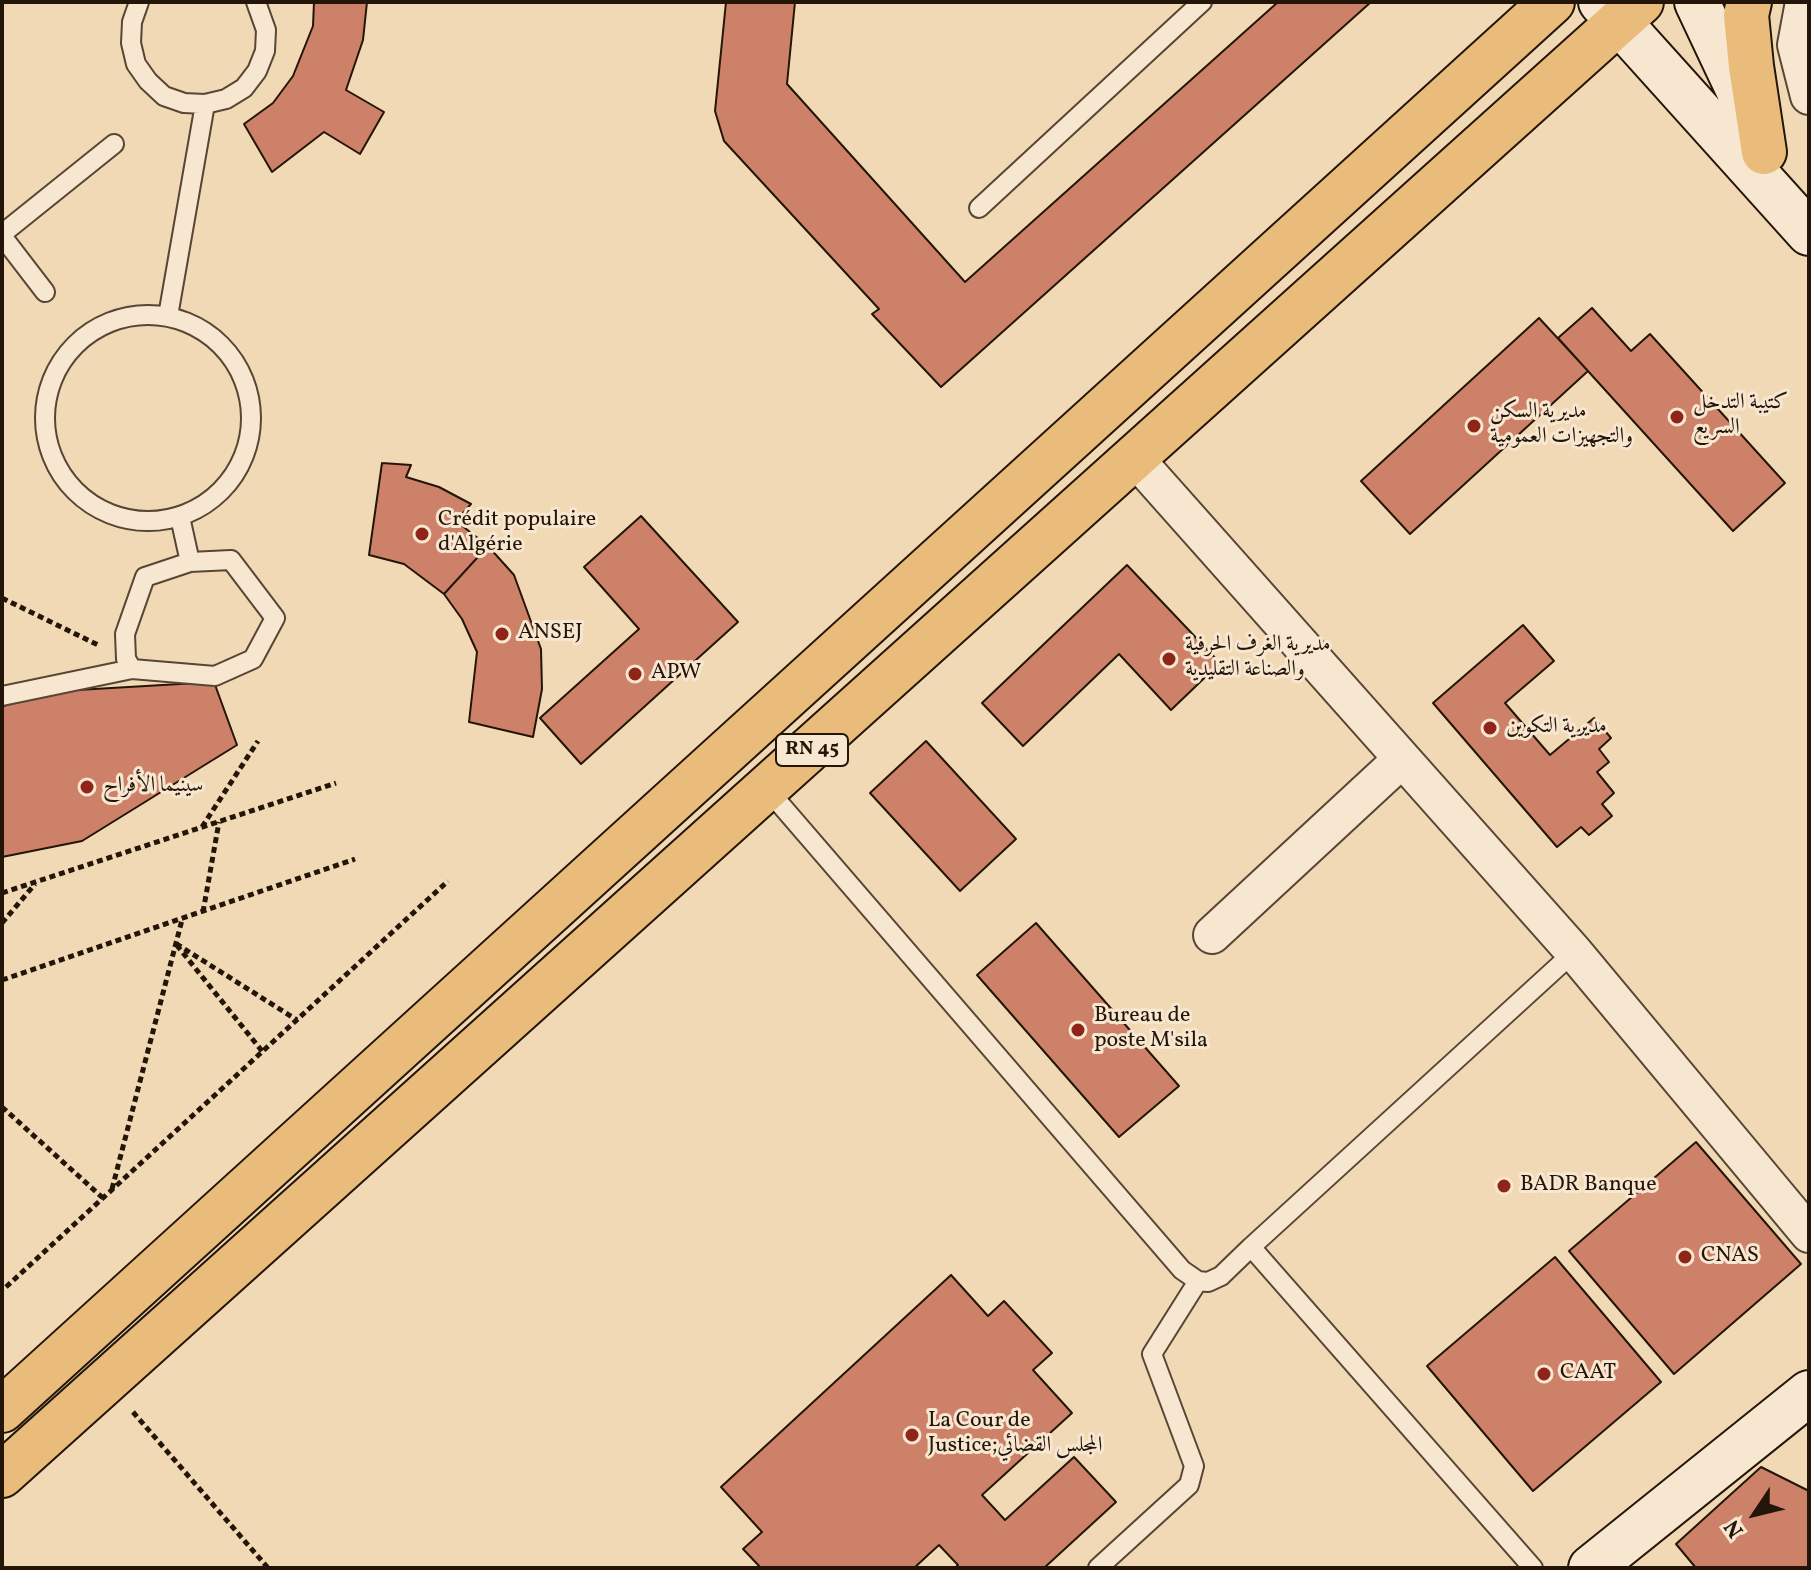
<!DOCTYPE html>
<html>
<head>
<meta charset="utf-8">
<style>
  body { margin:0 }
  #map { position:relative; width:1811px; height:1570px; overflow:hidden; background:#f2d9b6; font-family:Vollkorn,serif }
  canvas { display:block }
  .frame { position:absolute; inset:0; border:4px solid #231507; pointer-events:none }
  .north { position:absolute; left:1715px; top:1474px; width:80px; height:80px; -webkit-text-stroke:6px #f7e6d0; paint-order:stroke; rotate:235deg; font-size:22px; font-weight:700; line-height:32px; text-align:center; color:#231507 }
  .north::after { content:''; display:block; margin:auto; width:28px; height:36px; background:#231507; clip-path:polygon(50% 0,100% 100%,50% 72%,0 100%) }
</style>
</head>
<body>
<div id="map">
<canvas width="1811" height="1570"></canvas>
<div class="frame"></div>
<div class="north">N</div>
</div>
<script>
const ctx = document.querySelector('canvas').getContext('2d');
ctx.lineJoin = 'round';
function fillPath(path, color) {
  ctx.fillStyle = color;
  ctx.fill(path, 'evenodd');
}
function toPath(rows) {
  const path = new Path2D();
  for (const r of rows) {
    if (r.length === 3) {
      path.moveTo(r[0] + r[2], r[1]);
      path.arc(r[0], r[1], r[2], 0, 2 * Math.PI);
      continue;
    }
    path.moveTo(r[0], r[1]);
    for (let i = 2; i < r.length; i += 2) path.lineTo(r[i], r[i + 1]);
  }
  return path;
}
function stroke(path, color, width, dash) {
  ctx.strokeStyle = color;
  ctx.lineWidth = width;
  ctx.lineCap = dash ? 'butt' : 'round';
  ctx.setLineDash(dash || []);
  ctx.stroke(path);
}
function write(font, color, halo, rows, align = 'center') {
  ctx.font = font + ' Vollkorn,Amiri,serif';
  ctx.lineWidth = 6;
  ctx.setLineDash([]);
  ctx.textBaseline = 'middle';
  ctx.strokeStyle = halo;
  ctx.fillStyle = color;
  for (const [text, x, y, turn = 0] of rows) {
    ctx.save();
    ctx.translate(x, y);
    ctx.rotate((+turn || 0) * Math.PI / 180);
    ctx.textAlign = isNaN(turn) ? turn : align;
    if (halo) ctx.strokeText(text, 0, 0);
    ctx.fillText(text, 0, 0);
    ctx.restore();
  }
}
const building = toPath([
  [314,2,367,2,363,40,346,90,384,112,360,154,324,132,272,172,244,124,273,103,293,76,313,26,314,2],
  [726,2,795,2,787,84,965,282,1278,2,1371,2,941,387,872,314,879,309,724,141,715,111,726,2],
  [1592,308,1631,351,1650,334,1785,483,1733,531,1558,338,1592,308],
  [1539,318,1588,371,1410,534,1361,481,1539,318],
  [382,463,411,465,406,477,439,487,471,504,456,521,488,546,444,594,404,564,369,555,382,463],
  [641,516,738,622,581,764,540,718,639,629,584,567,641,516],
  [488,546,514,575,541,649,542,689,533,737,469,722,477,652,462,619,444,594,488,546],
  [1127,565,1220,663,1171,710,1119,654,1023,746,982,703,1127,565],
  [1523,625,1554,661,1505,703,1550,755,1594,718,1611,738,1599,749,1609,762,1597,772,1614,793,1602,804,1612,816,1589,835,1581,827,1557,847,1433,703,1523,625],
  [214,682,237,745,82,841,2,857,2,707,23,696,43,692,214,682],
  [926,741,1016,839,960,891,870,793,926,741],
  [1036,923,1179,1086,1119,1137,977,975,1036,923],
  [1696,1142,1801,1264,1674,1374,1569,1251,1696,1142],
  [1555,1257,1661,1382,1533,1491,1427,1366,1555,1257],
  [951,1275,988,1316,1004,1301,1052,1353,1033,1370,1072,1413,982,1495,1005,1520,1074,1457,1116,1502,1044,1568,955,1568,958,1565,939,1545,914,1568,761,1568,743,1549,762,1532,721,1487,951,1275],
  [1761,1467,1809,1491,1809,1568,1696,1568,1676,1544,1761,1467]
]);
fillPath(building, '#ce8169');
stroke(building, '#231507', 2);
const lane = toPath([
  [139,2,132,22,131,43,136,64,148,81,164,96,184,103,205,104,226,99,244,88,257,71,265,51,266,30,256,2],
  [979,208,1202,2],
  [2,234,114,144],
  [2,236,45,292],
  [148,418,103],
  [168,316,205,104],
  [180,517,190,562],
  [2,696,132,669,215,676,253,659,275,618,231,560,190,562,145,577,125,634,126,659,132,669],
  [768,790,1182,1270,1198,1281,1208,1282,1221,1276,1251,1247],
  [1098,1568,1189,1485,1194,1466,1152,1354,1198,1281],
  [1533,1568,1251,1247,1574,952]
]);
const street = toPath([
  [1804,2,1796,45,1809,96],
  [1133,456,1574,952,1809,1234],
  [1212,935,1402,759]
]);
const secondary = toPath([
  [1601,2,1809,233],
  [1697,2,1754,123],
  [1591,1568,1809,1393]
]);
const primary = toPath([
  [1749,2,1746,15,1751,66,1764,152],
  [2,1410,1552,2],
  [2,1475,1641,2]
]);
stroke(lane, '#574633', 22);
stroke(street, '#574633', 40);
stroke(secondary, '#231507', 48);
stroke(primary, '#231507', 48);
stroke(toPath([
  [2,598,98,645],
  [202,827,258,741],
  [2,893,336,783],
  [203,912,219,822],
  [2,923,35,884],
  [2,980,355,859],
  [262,1051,175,943,297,1020],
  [2,1107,103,1198],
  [112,1189,182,920],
  [6,1287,448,881],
  [133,1412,268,1568]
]), '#231507', 5, [6, 4]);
stroke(lane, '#f7e6d0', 18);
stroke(street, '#f7e6d0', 36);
stroke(secondary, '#f7e6d0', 44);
stroke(primary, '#e9bc7b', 44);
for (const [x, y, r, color] of [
  [1677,417,8,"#8f2418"],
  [1474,426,8,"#8f2418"],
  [422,534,8,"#8f2418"],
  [502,634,8,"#8f2418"],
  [1169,659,8,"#8f2418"],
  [635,674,8,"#8f2418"],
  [1490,728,8,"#8f2418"],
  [87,787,8,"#8f2418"],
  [1078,1030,8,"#8f2418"],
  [1504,1186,8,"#8f2418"],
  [1685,1257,8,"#8f2418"],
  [1544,1374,8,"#8f2418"],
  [912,1435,8,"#8f2418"]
]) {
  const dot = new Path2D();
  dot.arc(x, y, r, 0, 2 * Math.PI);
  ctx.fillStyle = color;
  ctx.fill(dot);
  stroke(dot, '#f7e6d0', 3);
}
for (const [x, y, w] of [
  [812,750,72]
]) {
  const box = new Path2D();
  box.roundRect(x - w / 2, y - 16, w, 32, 6);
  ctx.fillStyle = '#f7e6d0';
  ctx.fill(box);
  stroke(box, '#231507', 2);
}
write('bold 20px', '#231507', null, [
  ["RN 45",812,750]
]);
write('22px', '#231507', '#f7e6d0', [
  ["كتيبة التدخل",1693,404],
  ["السريع",1693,429],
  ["مديرية السكن",1490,413],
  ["والتجهيزات العمومية",1490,438],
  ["Crédit populaire",438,521],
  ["d'Algérie",438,546],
  ["ANSEJ",518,634],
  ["مديرية الغرف الحرفية",1185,646],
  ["والصناعة التقليدية",1185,671],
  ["APW",651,674],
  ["مديرية التكوين",1506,728],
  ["سينيما الأفراح",103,787],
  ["Bureau de",1094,1017],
  ["poste M'sila",1094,1042],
  ["BADR Banque",1520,1186],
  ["CNAS",1701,1257],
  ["CAAT",1560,1374],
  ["La Cour de",928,1422],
  ["Justice;المجلس القضائي",928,1447]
], 'left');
</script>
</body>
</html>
